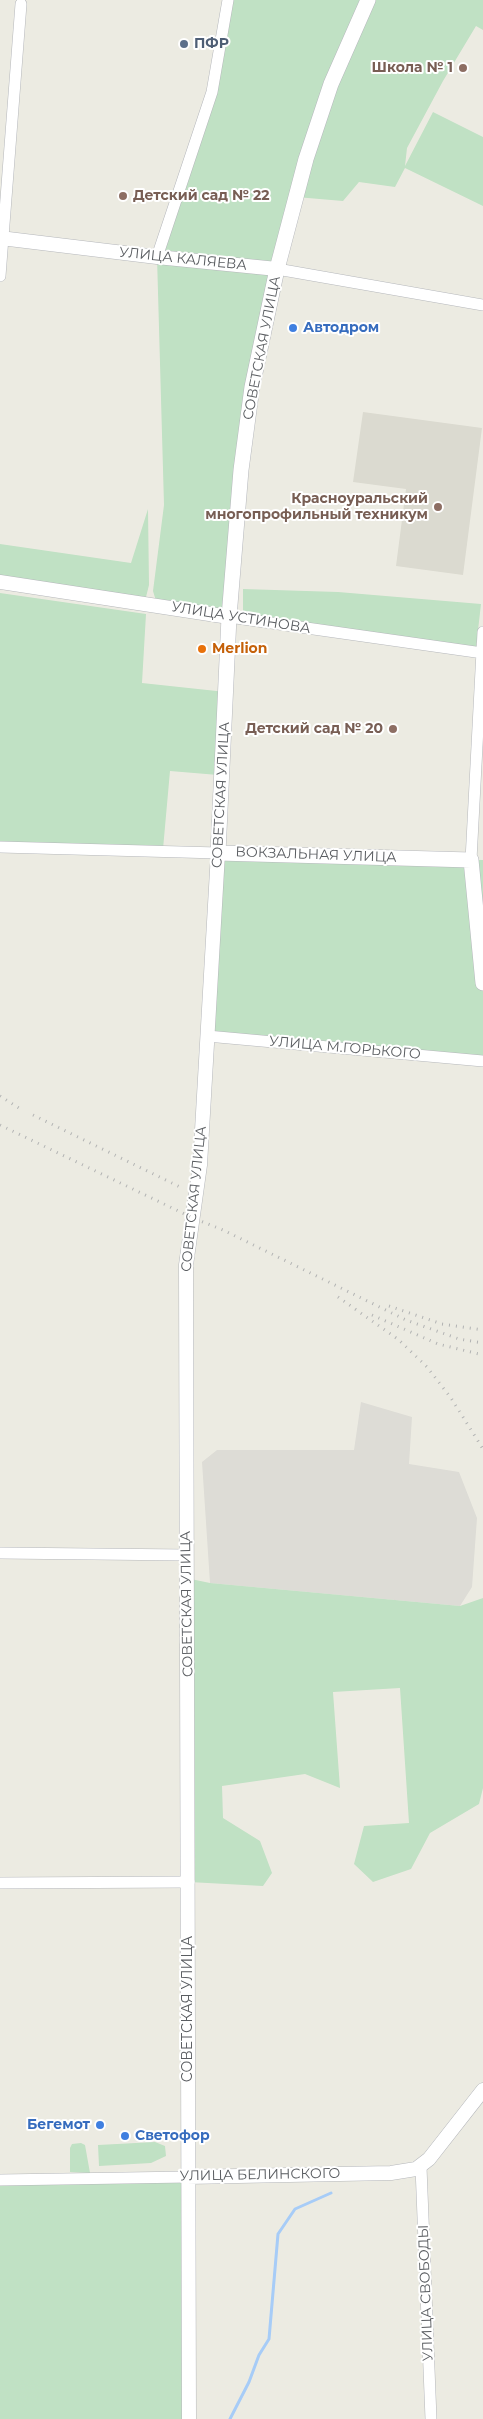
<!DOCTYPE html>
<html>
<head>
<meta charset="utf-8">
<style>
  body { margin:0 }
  canvas { display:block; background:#ecebe2 }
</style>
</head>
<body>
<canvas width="483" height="2419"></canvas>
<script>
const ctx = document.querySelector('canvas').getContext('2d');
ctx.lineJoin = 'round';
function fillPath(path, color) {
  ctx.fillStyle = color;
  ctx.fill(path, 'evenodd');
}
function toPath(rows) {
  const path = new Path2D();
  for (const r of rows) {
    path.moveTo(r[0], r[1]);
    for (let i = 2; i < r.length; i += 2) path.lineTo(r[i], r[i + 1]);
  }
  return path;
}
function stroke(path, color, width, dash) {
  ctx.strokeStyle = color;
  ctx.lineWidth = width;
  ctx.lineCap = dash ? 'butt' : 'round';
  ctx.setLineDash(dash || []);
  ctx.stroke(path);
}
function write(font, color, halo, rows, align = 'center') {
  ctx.font = font + ' Montserrat,sans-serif';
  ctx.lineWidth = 4;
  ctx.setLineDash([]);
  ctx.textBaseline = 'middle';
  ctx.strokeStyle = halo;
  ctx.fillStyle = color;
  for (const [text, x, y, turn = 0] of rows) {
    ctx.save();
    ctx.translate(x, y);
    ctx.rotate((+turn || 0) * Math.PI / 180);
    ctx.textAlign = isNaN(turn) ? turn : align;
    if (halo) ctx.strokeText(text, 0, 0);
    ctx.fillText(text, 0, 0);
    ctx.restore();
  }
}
fillPath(toPath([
  [361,1402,412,1417,409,1464,459,1472,477,1518,472,1587,460,1606,210,1583,202,1462,217,1450,354,1450]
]), '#dddcd6');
fillPath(toPath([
  [363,412,482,428,463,575,396,566,406,489,353,482]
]), '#dbdad0');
fillPath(toPath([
  [228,0,483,0,483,30,476,26,443,81,407,148,405,166,433,112,483,137,483,206,405,168,395,187,359,182,343,201,296,197,252,387,229,617,156,601,153,591,164,505,157,257,212,92],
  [148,509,149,585,146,597,0,578,0,544,131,563],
  [243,589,338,592,481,604,476,648,243,616],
  [0,593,146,614,142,683,226,692,218,775,170,771,163,849,0,847],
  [218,853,483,860,483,1061,207,1036],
  [186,1578,210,1583,460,1606,483,1598,483,1788,479,1804,430,1833,411,1869,373,1882,354,1864,364,1826,409,1823,400,1688,333,1692,340,1788,305,1774,222,1786,223,1818,260,1841,272,1873,263,1886,189,1882],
  [155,2142,165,2146,166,2156,151,2163,99,2166,98,2145],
  [81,2143,85,2145,90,2173,70,2172,70,2148,72,2144],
  [187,2177,189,2419,0,2419,0,2180]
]), '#c0e1c4');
stroke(toPath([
  [230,2419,249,2382,259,2355,269,2339,278,2234,295,2209,331,2193]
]), '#a7ccf7', 3);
const minor = toPath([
  [157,257,212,92,228,0],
  [277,269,483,305],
  [0,276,21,4],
  [229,617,483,653],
  [0,847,218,853],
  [471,860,483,632],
  [207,1036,483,1061],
  [0,1553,186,1555],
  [0,1883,189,1882],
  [421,2167,431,2419],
  [0,2180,187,2177]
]);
const tertiary = toPath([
  [0,238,157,257,277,269],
  [0,582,229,617],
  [187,2177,391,2173,416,2169,429,2159,483,2090],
  [189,2419,186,1265,200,1165,218,853]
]);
const secondary = toPath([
  [368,0,331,84,306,159,277,269,252,387,241,470,229,617,218,853,471,860,483,983]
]);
stroke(minor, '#b5b7bb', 12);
stroke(tertiary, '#b5b7bb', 15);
stroke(secondary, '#b6b8bd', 16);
stroke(minor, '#fff', 11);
stroke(tertiary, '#fff', 14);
stroke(secondary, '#fff', 15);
stroke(toPath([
  [0,1096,22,1110],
  [33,1115,180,1187],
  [0,1125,193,1218,223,1230,406,1320,459,1339,483,1343],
  [338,1297,399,1340,427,1367,451,1398,483,1449],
  [389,1306,442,1324,483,1330],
  [372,1315,438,1344,483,1355]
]), '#b2b3b3', 3, [1, 6]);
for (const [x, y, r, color] of [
  [184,44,5,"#5c6f8a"],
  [463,68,5,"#8d6e63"],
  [123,196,5,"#8d6e63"],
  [293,328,5,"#3f7fe0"],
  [438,507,5,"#8d6e63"],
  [202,649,5,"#e8710a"],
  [393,729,5,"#8d6e63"],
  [100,2125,5,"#3f7fe0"],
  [125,2136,5,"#3f7fe0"]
]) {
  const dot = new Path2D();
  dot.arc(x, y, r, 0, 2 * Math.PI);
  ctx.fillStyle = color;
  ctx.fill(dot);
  stroke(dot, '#fff', 2);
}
write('bold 14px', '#4e5e75', '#fff', [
  ["ПФР",194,44]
], 'left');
write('bold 14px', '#785e54', '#fff', [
  ["Школа № 1",453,68],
  ["Детский сад № 22",133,196,"left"],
  ["Красноуральский",428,499],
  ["многопрофильный техникум",428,515],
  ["Детский сад № 20",383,729]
], 'right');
write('14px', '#5a5d61', '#fff', [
  ["УЛИЦА КАЛЯЕВА",183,259,6],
  ["СОВЕТСКАЯ УЛИЦА",262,348,-79],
  ["УЛИЦА УСТИНОВА",241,618,9],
  ["СОВЕТСКАЯ УЛИЦА",221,795,-87],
  ["ВОКЗАЛЬНАЯ УЛИЦА",316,855,2],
  ["УЛИЦА М.ГОРЬКОГО",345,1048,5],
  ["СОВЕТСКАЯ УЛИЦА",194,1199,-84],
  ["СОВЕТСКАЯ УЛИЦА",187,1604,-91],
  ["СОВЕТСКАЯ УЛИЦА",188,2009,-90],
  ["УЛИЦА БЕЛИНСКОГО",260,2175,-1],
  ["УЛИЦА СВОБОДЫ",426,2293,-92]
]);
write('bold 14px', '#366cbe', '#fff', [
  ["Автодром",303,328],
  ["Бегемот",90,2125,"right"],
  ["Светофор",135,2136]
], 'left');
write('bold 14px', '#c56008', '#fff', [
  ["Merlion",212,649]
], 'left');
</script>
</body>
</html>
